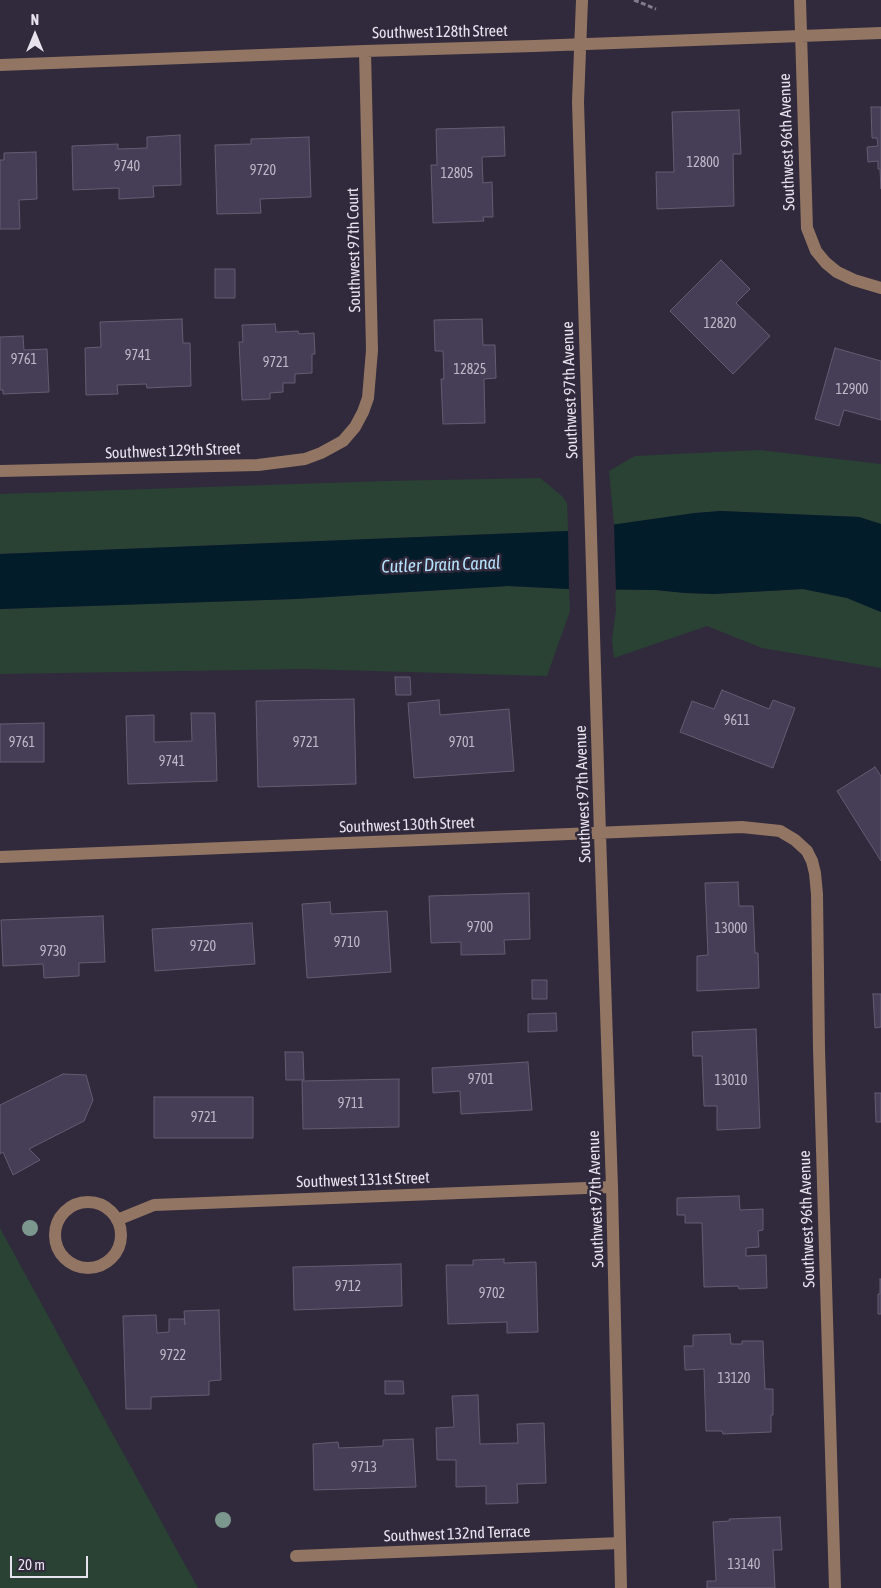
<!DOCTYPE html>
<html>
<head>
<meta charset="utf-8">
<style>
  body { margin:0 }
  #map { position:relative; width:881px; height:1588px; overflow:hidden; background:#302a3c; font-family:"Asap Condensed",sans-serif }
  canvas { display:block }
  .north { position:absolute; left:10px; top:10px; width:50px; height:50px; -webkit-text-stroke:4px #302a3c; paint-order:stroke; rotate:0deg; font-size:14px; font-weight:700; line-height:20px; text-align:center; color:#e6e2ee }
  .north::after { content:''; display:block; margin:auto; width:18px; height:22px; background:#e6e2ee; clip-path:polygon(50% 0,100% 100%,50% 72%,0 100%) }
  .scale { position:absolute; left:10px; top:1556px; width:78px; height:22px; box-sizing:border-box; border:2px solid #e6e2ee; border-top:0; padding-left:6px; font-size:15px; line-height:18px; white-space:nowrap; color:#e6e2ee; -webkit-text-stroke:4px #302a3c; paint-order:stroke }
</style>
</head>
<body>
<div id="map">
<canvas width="881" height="1588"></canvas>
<div class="north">N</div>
<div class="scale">20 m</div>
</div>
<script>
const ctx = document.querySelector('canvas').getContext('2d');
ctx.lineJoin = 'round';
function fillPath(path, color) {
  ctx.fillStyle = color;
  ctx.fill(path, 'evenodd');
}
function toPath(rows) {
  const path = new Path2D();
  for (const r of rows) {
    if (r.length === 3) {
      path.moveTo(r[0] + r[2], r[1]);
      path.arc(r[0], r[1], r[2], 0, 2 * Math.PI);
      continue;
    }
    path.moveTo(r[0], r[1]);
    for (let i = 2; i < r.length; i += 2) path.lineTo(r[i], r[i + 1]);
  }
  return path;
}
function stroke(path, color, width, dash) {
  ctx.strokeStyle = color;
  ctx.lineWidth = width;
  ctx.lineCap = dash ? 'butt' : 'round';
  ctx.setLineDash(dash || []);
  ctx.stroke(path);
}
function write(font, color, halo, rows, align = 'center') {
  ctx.font = font + ' "Asap Condensed",sans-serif';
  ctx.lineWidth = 5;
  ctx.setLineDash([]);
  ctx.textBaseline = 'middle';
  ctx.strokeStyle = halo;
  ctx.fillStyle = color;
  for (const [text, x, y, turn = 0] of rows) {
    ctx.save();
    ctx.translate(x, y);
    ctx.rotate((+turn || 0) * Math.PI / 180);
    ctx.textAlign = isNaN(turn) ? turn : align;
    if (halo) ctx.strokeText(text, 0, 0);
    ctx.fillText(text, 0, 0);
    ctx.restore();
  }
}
fillPath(toPath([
  [759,450,881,464,881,524,859,517,721,511,695,513,614,525,609,471,635,456],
  [540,478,562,496,567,503,568,531,0,554,0,494,385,481],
  [508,586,569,589,570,611,547,676,304,669,0,674,0,609,295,599],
  [615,589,656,590,685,593,714,594,803,589,847,598,881,612,881,668,762,648,707,626,614,658,612,640,616,610],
  [0,1228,111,1431,198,1588,0,1588]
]), '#2a4234');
fillPath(toPath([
  [721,511,859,517,881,524,881,612,847,598,803,589,714,594,685,593,656,590,569,589,508,586,295,599,0,609,0,554,568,531,695,513]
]), '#021c29');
fillPath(toPath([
  [614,523,616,592,569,592,568,529]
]), '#302a3c');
const building = toPath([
  [871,107,881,107,881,189,880,169,878,169,878,161,868,162,867,147,878,146,877,138,872,138,871,107],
  [739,110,741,154,733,154,734,206,657,209,656,172,674,172,672,112,739,110],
  [504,127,505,156,482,157,483,183,492,182,493,217,483,217,484,221,433,223,431,165,437,165,436,129,504,127],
  [180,135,181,185,153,186,154,197,119,199,119,188,73,190,72,146,118,144,118,149,147,148,147,137,180,135],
  [309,137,311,197,260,199,261,213,217,214,215,145,251,144,251,139,309,137],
  [36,152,37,199,19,200,20,229,0,229,0,160,4,160,4,153,36,152],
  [721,260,750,289,736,303,770,336,733,374,670,311,721,260],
  [215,269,235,269,235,298,215,298,215,269],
  [182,319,183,343,190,343,191,386,147,388,146,384,117,385,118,394,86,395,85,348,101,347,100,322,182,319],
  [482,319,483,345,495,345,496,378,484,379,485,423,443,424,441,379,444,379,443,351,435,351,434,320,482,319],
  [275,324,276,332,298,331,299,334,314,333,315,354,312,354,312,373,295,374,295,383,283,383,283,392,270,393,270,399,242,400,239,342,243,342,242,325,275,324],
  [23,336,24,350,47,349,49,392,3,394,3,390,0,390,0,337,23,336],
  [835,348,881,361,881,420,844,410,839,426,815,419,835,348],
  [395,677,410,677,411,695,396,695,395,677],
  [722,690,769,709,773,700,795,708,773,768,680,732,692,701,714,709,722,690],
  [354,699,356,784,258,787,256,701,354,699],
  [439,700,440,715,509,709,514,771,414,778,408,703,439,700],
  [191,713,215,713,217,781,128,784,126,716,154,715,154,742,192,741,191,713],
  [44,723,44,762,0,762,0,724,44,723],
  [875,767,881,776,881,861,837,791,875,767],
  [738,882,739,906,753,906,755,953,758,953,759,988,697,991,697,956,708,955,705,883,738,882],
  [529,893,530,939,504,940,505,954,461,955,461,942,431,943,429,896,529,893],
  [330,902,331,914,387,911,391,972,307,978,302,904,330,902],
  [103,916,105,962,79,963,79,976,44,978,43,964,3,966,1,920,103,916],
  [252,923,255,964,155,971,152,929,252,923],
  [532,980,547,980,547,999,532,999,532,980],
  [873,994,881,994,881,1027,875,1028,873,994],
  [556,1013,557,1031,528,1032,528,1014,556,1013],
  [756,1029,760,1128,717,1130,717,1106,704,1106,702,1056,693,1056,692,1032,756,1029],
  [285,1052,303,1052,304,1080,286,1080,285,1052],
  [528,1062,532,1110,461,1114,460,1091,433,1093,432,1068,528,1062],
  [63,1074,86,1075,93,1100,84,1121,29,1149,40,1160,13,1175,3,1152,0,1154,0,1105,63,1074],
  [399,1079,399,1127,303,1129,302,1081,399,1079],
  [875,1093,881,1093,881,1122,876,1122,875,1093],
  [154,1097,253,1097,253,1138,154,1138,154,1097],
  [739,1196,740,1210,763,1209,763,1230,758,1231,759,1247,746,1248,746,1256,766,1255,767,1288,739,1289,738,1286,704,1287,702,1223,685,1223,685,1215,677,1215,677,1198,739,1196],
  [504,1259,504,1263,536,1262,538,1332,507,1333,507,1322,448,1324,446,1265,473,1265,473,1260,504,1259],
  [401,1264,402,1306,294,1310,293,1267,401,1264],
  [880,1279,881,1279,881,1314,878,1314,878,1294,880,1294,880,1279],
  [219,1310,221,1380,209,1381,209,1395,151,1397,151,1409,126,1409,123,1316,156,1315,157,1333,169,1332,169,1319,184,1319,185,1325,184,1311,219,1310],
  [730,1334,731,1344,742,1344,742,1341,763,1341,765,1389,773,1389,773,1415,771,1415,771,1432,723,1434,722,1431,706,1431,704,1369,685,1370,684,1346,693,1346,693,1335,730,1334],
  [385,1381,403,1381,404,1394,385,1394,385,1381],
  [478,1395,480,1444,518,1443,517,1424,544,1423,546,1483,517,1484,518,1503,486,1504,486,1486,456,1487,456,1460,437,1460,436,1428,454,1427,452,1396,478,1395],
  [413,1439,416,1487,314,1490,313,1444,338,1442,339,1448,383,1446,383,1440,413,1439],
  [780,1517,782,1550,773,1550,775,1588,707,1588,707,1581,716,1581,713,1522,730,1521,729,1519,780,1517]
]);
fillPath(building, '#463e56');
stroke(building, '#645d72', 1);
stroke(toPath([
  [634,0,656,9]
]), '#817c8b', 3, [5, 2.5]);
stroke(toPath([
  [582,0,578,102,600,834,612,1187,621,1588],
  [800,0,807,228,816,251,826,263,837,272,854,280,881,288],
  [0,65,365,51,534,46,881,33],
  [0,471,258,465,305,459,321,453,343,441,355,427,363,412,368,398,372,350,365,51],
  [0,857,742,827,780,831,795,840,807,851,812,861,815,873,817,894,819,1049,835,1588],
  [88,1235,33],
  [117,1220,154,1205,612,1187],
  [296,1556,620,1543]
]), '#927562', 12);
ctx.fillStyle = '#7c978d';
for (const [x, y] of [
  [30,1228],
  [223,1520]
]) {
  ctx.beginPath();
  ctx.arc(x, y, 8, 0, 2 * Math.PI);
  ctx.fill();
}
write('14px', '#beb9c8', null, [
  ["12800",703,163],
  ["9740",127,167],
  ["9720",263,171],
  ["12805",457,174],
  ["12820",720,324],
  ["9741",138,356],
  ["9761",24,360],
  ["9721",276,363],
  ["12825",470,370],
  ["12900",852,390],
  ["9611",737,721],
  ["9761",22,743],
  ["9721",306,743],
  ["9701",462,743],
  ["9741",172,762],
  ["9700",480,928],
  ["13000",731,929],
  ["9710",347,943],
  ["9720",203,947],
  ["9730",53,952],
  ["9701",481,1080],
  ["13010",731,1081],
  ["9711",351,1104],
  ["9721",204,1118],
  ["9712",348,1287],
  ["9702",492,1294],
  ["9722",173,1356],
  ["13120",734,1379],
  ["9713",364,1468],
  ["13140",744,1565]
]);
write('16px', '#e6e2ee', '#302a3c', [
  ["Southwest 128th Street",440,32,-1],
  ["Southwest 96th Avenue",787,142,-92],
  ["Southwest 97th Court",354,250,-91],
  ["Southwest 97th Avenue",570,390,-92],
  ["Southwest 129th Street",173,451,-2],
  ["Southwest 97th Avenue",583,794,-92],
  ["Southwest 130th Street",407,825,-2],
  ["Southwest 131st Street",363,1180,-2],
  ["Southwest 97th Avenue",596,1199,-92],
  ["Southwest 96th Avenue",807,1219,-92],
  ["Southwest 132nd Terrace",457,1534,-2]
]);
write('italic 18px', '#b5e1fb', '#302a3c', [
  ["Cutler Drain Canal",441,565,-2]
]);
</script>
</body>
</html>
